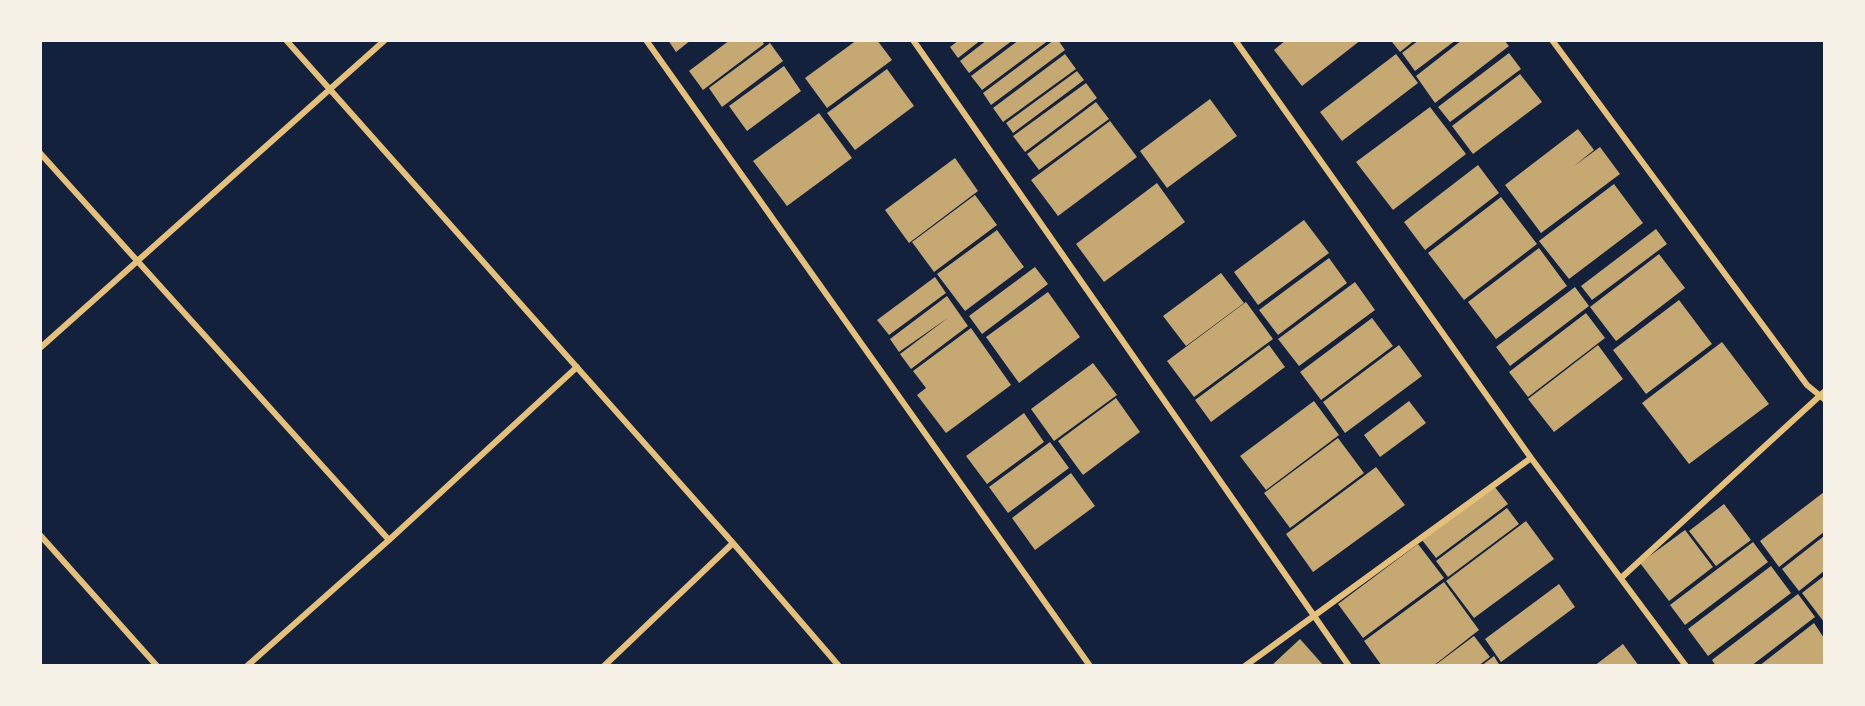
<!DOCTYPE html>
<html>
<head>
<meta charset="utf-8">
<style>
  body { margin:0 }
  #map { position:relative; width:1865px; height:706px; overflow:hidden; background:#14213d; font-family:Quicksand,sans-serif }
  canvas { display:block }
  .frame { position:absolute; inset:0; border:42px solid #f6f1e7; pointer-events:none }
</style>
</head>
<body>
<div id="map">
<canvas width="1865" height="706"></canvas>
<div class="frame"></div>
</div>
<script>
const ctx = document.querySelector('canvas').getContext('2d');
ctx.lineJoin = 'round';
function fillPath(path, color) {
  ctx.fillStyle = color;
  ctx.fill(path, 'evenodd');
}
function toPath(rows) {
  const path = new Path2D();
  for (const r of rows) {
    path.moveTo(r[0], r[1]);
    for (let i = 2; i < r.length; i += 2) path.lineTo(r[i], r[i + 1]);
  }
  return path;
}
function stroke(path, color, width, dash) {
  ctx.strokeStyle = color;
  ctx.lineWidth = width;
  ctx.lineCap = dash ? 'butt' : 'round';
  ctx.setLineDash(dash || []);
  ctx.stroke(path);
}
fillPath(toPath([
  [668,40,691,40,676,52],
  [730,40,762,40,764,44,703,90,689,71],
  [857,40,877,40,892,60,827,108,805,78],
  [959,40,981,40,958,58,950,47],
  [987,40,1013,40,969,73,960,61],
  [1019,40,1049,40,982,90,971,76],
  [1054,40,1058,40,1065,50,991,105,983,93],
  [1286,40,1361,40,1302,86,1274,50],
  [1394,40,1415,40,1400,52,1392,42],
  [1419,40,1456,40,1415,71,1402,53],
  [1462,40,1504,40,1509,46,1435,103,1416,76],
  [770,43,783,61,722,107,709,88],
  [1509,53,1521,69,1450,122,1438,107],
  [1065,54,1076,69,1003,122,993,108],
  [1396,54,1418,83,1342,141,1320,112],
  [784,66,801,91,747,131,729,106],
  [887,69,914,106,855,150,827,113],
  [1077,71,1084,80,1013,133,1006,123],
  [1520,74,1542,102,1473,154,1452,126],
  [1086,83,1097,98,1025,152,1013,136],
  [1210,99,1237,136,1167,188,1140,151],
  [1096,102,1109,119,1039,170,1027,154],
  [1430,107,1466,154,1393,210,1356,162],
  [819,113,852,158,787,206,753,161],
  [1110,121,1137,157,1058,216,1031,180],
  [1578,129,1594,150,1574,166,1600,147,1620,174,1541,233,1505,185],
  [955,158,978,191,909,243,885,210],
  [1478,165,1499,193,1425,250,1404,222],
  [1157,183,1185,222,1104,282,1076,244],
  [1614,184,1643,223,1569,279,1539,241],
  [975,195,997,225,934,272,912,242],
  [1501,197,1537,244,1464,300,1428,253],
  [1304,220,1329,253,1258,305,1234,272],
  [1656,229,1667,244,1592,300,1581,286],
  [997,230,1024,267,965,311,937,274],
  [1539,248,1567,286,1496,339,1468,302],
  [1659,254,1685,288,1616,341,1590,307],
  [1329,258,1347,283,1278,335,1259,310],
  [1035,267,1048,284,982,334,969,316],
  [1221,273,1244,303,1186,346,1163,316],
  [935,277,946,293,889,335,877,320],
  [1355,282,1375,310,1299,366,1278,339],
  [1575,287,1589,306,1510,366,1496,347],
  [1048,292,1080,337,1019,383,986,337],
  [947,296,968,326,911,369,900,354,949,317,899,352,890,339],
  [1679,300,1712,344,1646,394,1613,350],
  [1246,302,1273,339,1194,397,1167,361],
  [1586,313,1605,338,1528,397,1509,372],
  [1372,318,1393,346,1321,400,1300,372],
  [971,328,1011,385,946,433,917,395,926,388,913,371],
  [1722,342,1769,404,1689,464,1642,403],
  [1269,345,1285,367,1211,422,1195,400],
  [1399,345,1422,376,1345,433,1323,402],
  [1598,345,1623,379,1554,432,1528,399],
  [1093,363,1117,395,1054,441,1031,409],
  [1116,398,1140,432,1083,475,1058,441],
  [1314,401,1339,435,1266,490,1240,456],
  [1409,401,1426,423,1380,457,1364,435],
  [1024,413,1044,442,987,484,966,456],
  [1338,438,1364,473,1290,528,1264,493],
  [1050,442,1069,468,1008,513,989,487],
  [1376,467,1405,505,1313,572,1286,534],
  [1071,473,1095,506,1035,550,1012,518],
  [1494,486,1508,504,1436,558,1422,540],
  [1824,492,1824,532,1779,567,1760,541],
  [1724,504,1751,540,1716,566,1689,531],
  [1507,508,1519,524,1448,577,1436,561],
  [1526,521,1554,559,1474,618,1446,581],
  [1685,530,1713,567,1669,601,1640,563],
  [1824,536,1824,571,1799,591,1782,569],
  [1753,542,1768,562,1685,625,1670,605],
  [1418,544,1444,578,1363,638,1338,604],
  [1771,566,1791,593,1708,656,1688,629],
  [1824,576,1824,622,1802,593],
  [1444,582,1479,630,1433,666,1382,666,1364,641],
  [1559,584,1575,607,1501,662,1485,639],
  [1798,594,1815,617,1751,666,1716,666,1712,660],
  [1814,623,1824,638,1824,666,1759,666],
  [1474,636,1490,657,1478,666,1434,666],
  [1300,639,1324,666,1271,666],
  [1623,644,1639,666,1594,666],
  [1494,656,1500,666,1481,666]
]), '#c6a872');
stroke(toPath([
  [286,40,733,543,839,666],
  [646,40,1090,666],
  [913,40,1349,666],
  [1235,40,1531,458,1686,666],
  [1552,40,1807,385,1824,399],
  [40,153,389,540],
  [40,348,385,40],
  [40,535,157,666],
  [1621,578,1824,392],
  [247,666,389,540,577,367],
  [604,666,733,543],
  [1245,666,1531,458]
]), '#e5c07b', 6);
</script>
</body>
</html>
